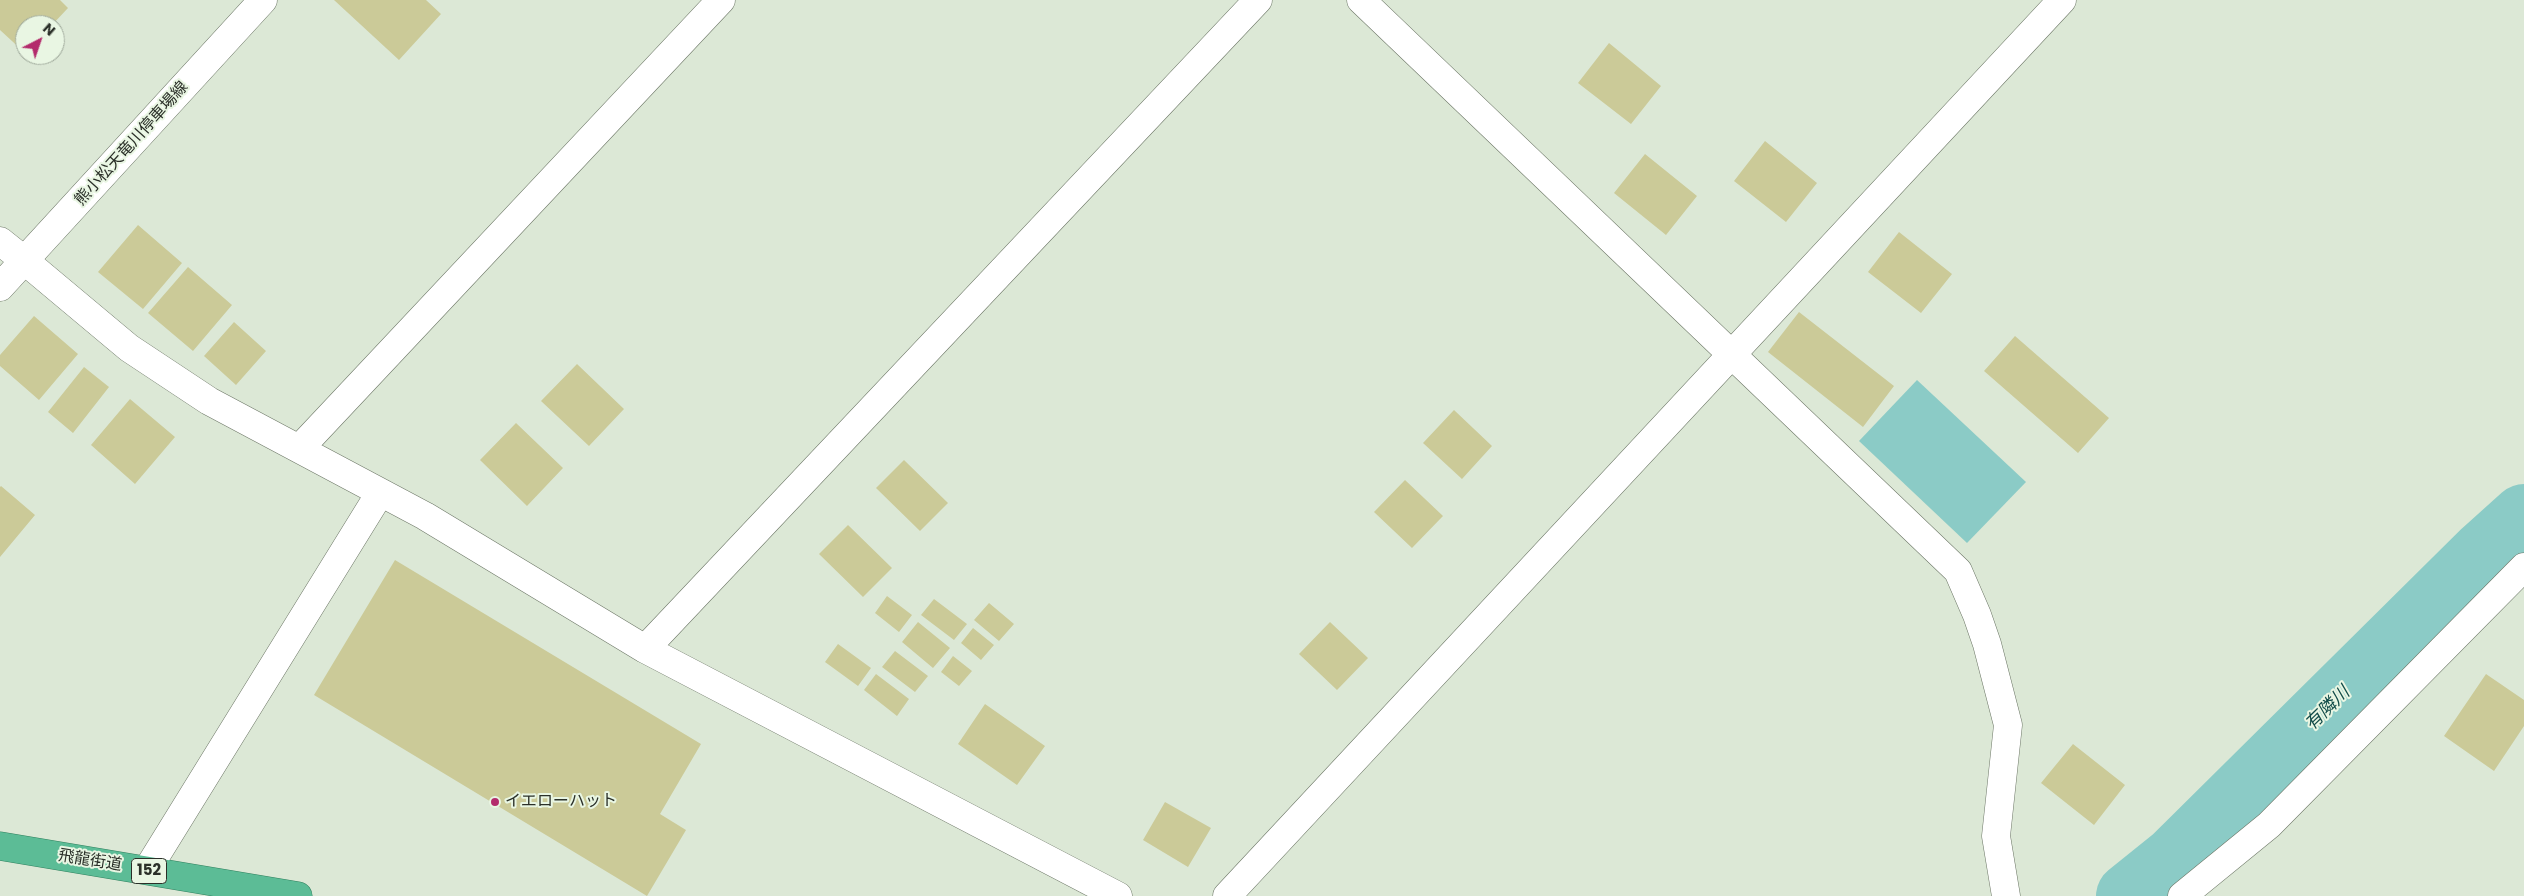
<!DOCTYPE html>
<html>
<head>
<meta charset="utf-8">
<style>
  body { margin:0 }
  #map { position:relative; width:2524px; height:896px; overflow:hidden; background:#dce8d6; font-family:Poppins,sans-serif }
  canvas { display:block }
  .north { position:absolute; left:15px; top:15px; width:50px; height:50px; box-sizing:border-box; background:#e9f6e3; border:1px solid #9da799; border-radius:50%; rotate:41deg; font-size:14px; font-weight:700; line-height:20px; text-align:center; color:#2b3029 }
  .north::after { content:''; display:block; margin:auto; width:18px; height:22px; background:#b32b6c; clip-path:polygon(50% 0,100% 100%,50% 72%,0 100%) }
</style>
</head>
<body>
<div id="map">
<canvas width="2524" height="896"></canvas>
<div class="north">N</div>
</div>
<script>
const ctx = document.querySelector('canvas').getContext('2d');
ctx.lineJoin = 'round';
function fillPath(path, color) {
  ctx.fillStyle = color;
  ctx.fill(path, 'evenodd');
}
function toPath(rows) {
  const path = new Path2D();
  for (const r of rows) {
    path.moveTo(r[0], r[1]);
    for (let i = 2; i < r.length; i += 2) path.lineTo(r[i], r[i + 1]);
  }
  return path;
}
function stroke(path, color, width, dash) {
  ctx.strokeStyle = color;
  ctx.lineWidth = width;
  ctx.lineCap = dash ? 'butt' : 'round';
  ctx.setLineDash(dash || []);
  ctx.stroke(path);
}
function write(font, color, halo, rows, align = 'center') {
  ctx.font = font + ' Poppins,"Noto Sans JP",sans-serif';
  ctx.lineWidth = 4;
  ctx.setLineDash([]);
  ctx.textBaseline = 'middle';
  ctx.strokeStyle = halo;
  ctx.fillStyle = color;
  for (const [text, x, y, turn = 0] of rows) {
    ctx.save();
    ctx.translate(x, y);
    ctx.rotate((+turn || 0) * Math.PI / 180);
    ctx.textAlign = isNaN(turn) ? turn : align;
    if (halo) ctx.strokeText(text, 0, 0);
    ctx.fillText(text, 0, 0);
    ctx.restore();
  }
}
fillPath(toPath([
  [1917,380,2026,482,1967,543,1859,441]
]), '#8bcbc6');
stroke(toPath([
  [2129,896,2175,859,2484,553,2524,517]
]), '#8bcbc6', 66);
fillPath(toPath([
  [0,0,60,0,68,8,52,25,25,25,25,53,0,30],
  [334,0,426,0,441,14,399,60],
  [1609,43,1661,86,1631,124,1578,83],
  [1765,141,1817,183,1786,222,1734,181],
  [1645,154,1697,196,1666,235,1614,193],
  [138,225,182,263,143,309,98,272],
  [1899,232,1952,274,1921,313,1868,272],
  [188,267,232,305,193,351,148,313],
  [1799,312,1894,386,1863,427,1768,352],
  [34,316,78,354,39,400,0,366,0,355],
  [234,322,266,351,236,385,204,356],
  [2015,336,2109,418,2078,453,1984,371],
  [577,364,624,409,589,446,541,401],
  [84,367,109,387,73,433,48,412],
  [130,399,175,437,135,484,91,445],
  [1454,410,1492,446,1462,479,1423,443],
  [516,423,563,468,527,506,480,460],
  [904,460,948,503,920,531,876,488],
  [1405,480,1443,516,1412,548,1374,512],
  [1,486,35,515,0,557,0,487],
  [848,525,892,568,863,597,819,554],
  [395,560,701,744,660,814,686,830,647,896,314,695],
  [887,596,912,615,899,632,875,613],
  [934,599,967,624,954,640,921,615],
  [989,603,1014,624,999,641,974,620],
  [918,622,950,648,933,668,902,642],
  [1330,622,1368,658,1337,690,1299,654],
  [973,628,994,645,981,660,961,643],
  [838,644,871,668,858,686,825,662],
  [895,651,928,676,915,692,882,667],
  [953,656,972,671,959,686,941,672],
  [876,674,909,699,897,716,864,690],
  [2486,674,2524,700,2524,726,2494,771,2444,736],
  [985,704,1045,746,1017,785,958,744],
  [2073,744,2125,785,2094,825,2041,783],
  [1165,802,1211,828,1188,867,1143,840]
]), '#cbca98');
const minor = toPath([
  [1361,0,1958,571,1977,615,1987,644,2008,725,1996,836,2006,896],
  [25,261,129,348,209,401,425,516,645,649,1118,896],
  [300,448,721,0],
  [645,649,1258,0],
  [147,870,380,493],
  [2182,896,2269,825,2524,567]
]);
const tertiary = toPath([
  [0,241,25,261],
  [1227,896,2062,0]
]);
const secondary = toPath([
  [0,287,263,0]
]);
const trunk = toPath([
  [0,846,298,896]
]);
stroke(minor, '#6c7666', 29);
stroke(tertiary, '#6c7666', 29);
stroke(secondary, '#6c7666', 29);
stroke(trunk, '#31815f', 29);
stroke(minor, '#fff', 28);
stroke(tertiary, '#fff', 28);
stroke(secondary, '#fff', 28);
stroke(trunk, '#5cbc96', 28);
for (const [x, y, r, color] of [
  [495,802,5,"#b32b6c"]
]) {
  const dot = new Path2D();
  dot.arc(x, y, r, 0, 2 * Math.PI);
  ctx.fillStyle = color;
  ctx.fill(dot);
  stroke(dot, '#e9f6e3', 2);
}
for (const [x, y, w] of [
  [149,871,35]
]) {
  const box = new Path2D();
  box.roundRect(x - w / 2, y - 12.5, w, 25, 4);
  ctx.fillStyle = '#e9f6e3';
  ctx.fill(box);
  stroke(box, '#2b3029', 1);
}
write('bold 15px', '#2b3029', null, [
  ["152",149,871]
]);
write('16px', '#2b3029', '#e9f6e3', [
  ["熊小松天竜川停車場線",132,144,-48],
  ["飛龍街道",90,861,9]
]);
write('16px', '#2b3029', '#e9f6e3', [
  ["イエローハット",505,802]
], 'left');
write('italic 18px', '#124c49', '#e9f6e3', [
  ["有隣川",2328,709,-44]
]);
</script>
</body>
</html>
